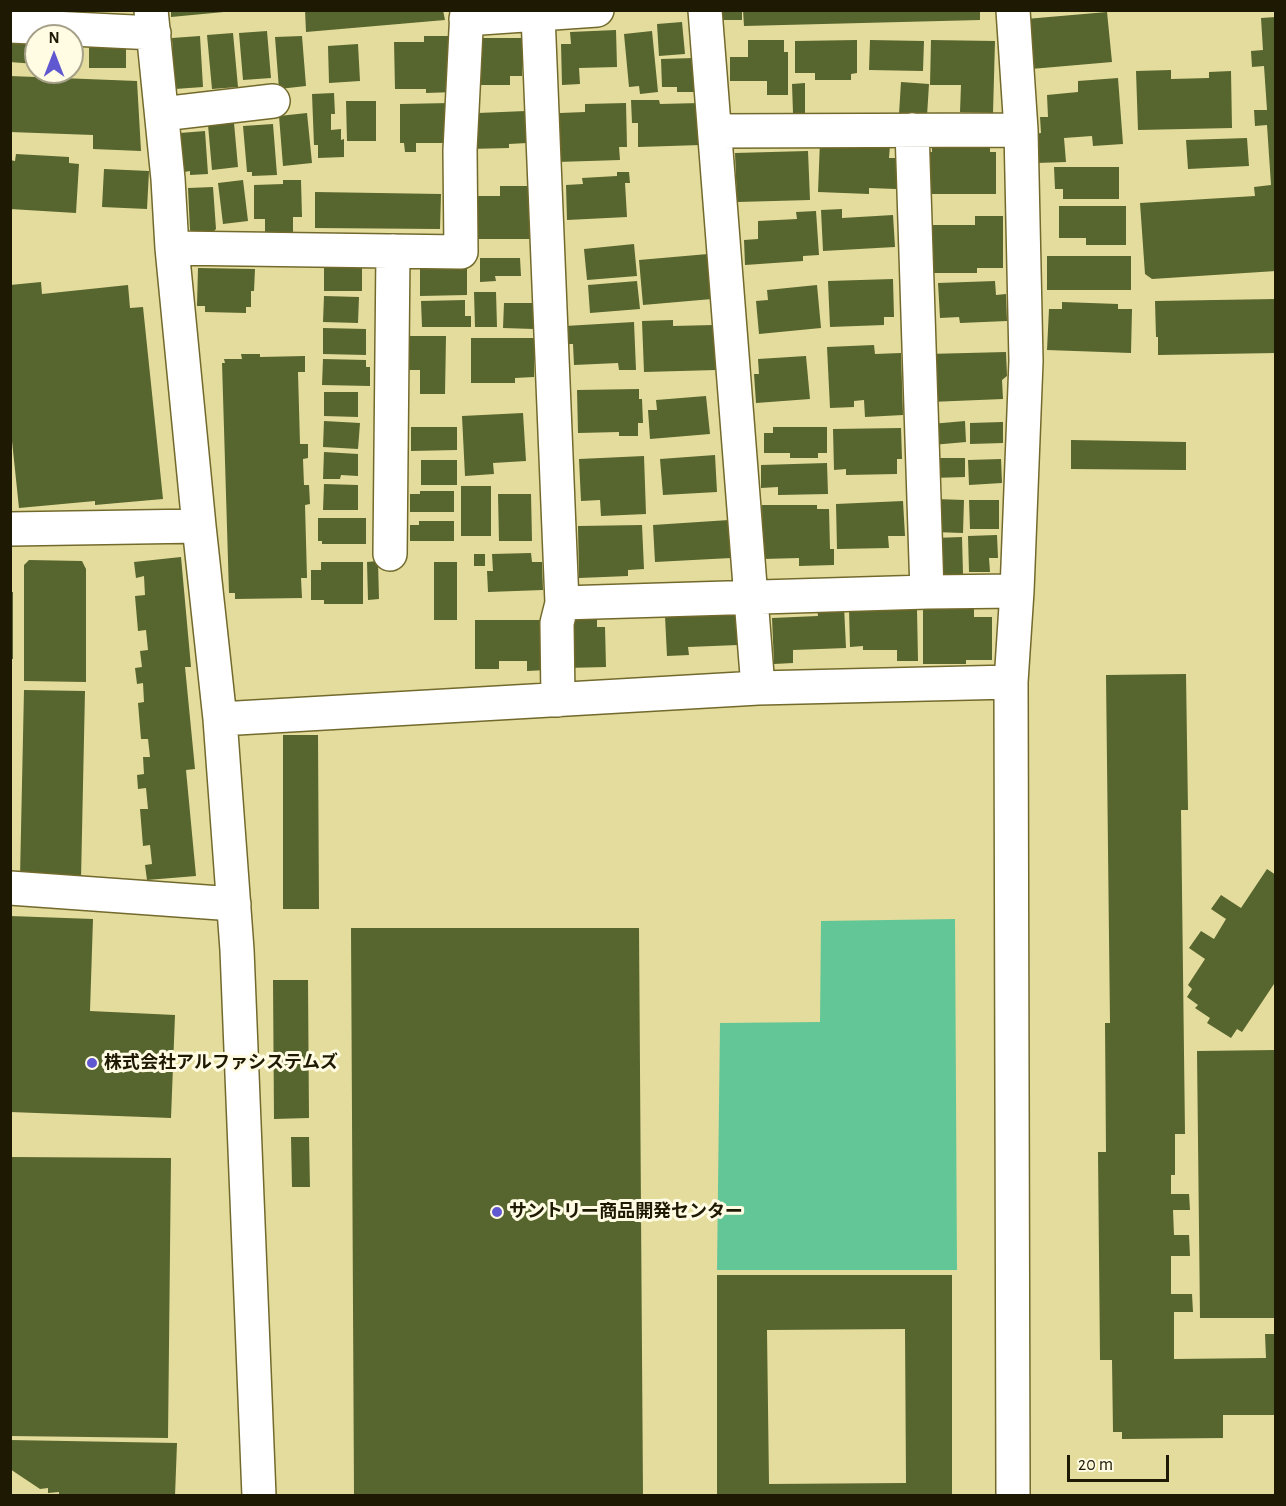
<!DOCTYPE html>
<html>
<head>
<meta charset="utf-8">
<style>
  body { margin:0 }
  #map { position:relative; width:1286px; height:1506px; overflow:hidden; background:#e4dc9d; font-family:"Alegreya Sans",sans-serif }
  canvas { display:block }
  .frame { position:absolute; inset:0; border:12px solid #1d1902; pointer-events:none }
  .north { position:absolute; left:24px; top:24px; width:60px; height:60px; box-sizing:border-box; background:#fffce3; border:2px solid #a5a189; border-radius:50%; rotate:0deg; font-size:16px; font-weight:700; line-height:24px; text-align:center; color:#1d1902 }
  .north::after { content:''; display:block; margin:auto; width:21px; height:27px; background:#6058d1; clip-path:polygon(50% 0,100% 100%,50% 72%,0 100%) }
  .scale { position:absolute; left:1067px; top:1455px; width:102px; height:27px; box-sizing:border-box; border:3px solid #1d1902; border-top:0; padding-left:8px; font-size:18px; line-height:21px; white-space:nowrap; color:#1d1902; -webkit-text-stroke:4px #fffce3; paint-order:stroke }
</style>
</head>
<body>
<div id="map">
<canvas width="1286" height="1506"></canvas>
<div class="frame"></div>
<div class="north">N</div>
<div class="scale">20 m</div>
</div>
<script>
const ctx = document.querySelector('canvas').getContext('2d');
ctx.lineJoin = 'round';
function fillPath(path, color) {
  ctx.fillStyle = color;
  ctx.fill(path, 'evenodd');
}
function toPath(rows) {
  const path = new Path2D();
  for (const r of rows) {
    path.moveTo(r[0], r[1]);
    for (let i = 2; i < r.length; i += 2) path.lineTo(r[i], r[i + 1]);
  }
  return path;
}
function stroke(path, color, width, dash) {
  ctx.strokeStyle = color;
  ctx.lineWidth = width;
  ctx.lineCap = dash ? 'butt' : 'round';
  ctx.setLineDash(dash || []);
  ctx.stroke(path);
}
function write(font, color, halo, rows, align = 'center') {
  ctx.font = font + ' "Alegreya Sans","Noto Sans JP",sans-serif';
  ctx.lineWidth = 6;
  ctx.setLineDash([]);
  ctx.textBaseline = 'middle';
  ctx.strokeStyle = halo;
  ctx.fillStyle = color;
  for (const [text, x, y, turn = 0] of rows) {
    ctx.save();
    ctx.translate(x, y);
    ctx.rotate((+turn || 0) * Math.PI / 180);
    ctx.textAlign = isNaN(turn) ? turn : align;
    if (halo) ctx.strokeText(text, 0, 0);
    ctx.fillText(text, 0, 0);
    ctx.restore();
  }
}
fillPath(toPath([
  [955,919,957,1270,717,1270,720,1023,820,1022,821,921]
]), '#63c697');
fillPath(toPath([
  [171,10,223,10,224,12,171,17],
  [305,10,443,10,445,20,306,32],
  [721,10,742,10,742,20,722,20],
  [743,10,980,10,980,20,744,26],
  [1107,12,1112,62,1031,69,1026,19],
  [1276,17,1276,271,1152,279,1145,274,1140,203,1255,196,1254,187,1271,185,1267,125,1255,126,1254,110,1267,110,1264,66,1252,67,1251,51,1263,50,1261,18],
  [682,22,685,54,659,56,657,24],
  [616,30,617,67,579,68,580,84,562,85,561,44,571,44,570,32],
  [267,31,271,78,243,80,239,33],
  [652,31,658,92,640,94,639,86,629,87,624,34],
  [233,33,238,87,212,89,207,35],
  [200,36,203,87,175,89,172,38],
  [302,36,306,86,279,89,275,37],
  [424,36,454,36,455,92,426,93,426,89,395,89,394,42,424,42],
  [470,38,522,38,522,76,510,76,510,85,470,85],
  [10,39,36,41,35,64,10,62],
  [748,40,784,40,784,52,788,52,788,95,767,95,767,81,730,81,730,57,748,57],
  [857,40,857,73,851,74,851,80,815,80,815,73,795,73,795,41],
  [870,40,924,41,923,71,869,70],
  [931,40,995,41,993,113,960,112,961,85,930,85],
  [72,41,78,41,76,66,72,66],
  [358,44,360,81,329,83,328,46],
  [89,46,126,46,126,68,89,68],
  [694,58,694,92,677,92,677,87,662,87,661,59],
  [1171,70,1171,79,1209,78,1209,72,1231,71,1232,128,1138,130,1136,71],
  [10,76,137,81,141,151,93,149,93,135,10,132],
  [1118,78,1123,144,1093,146,1092,136,1064,138,1066,162,1036,163,1034,134,1041,133,1040,117,1048,117,1047,95,1078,92,1078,81],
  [901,82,929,84,927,116,899,114],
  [805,83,805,113,793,113,792,84],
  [334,93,335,114,331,114,331,130,341,129,341,140,344,139,344,157,318,158,318,145,314,145,312,94],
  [631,100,659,100,660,104,700,103,701,145,638,147,638,123,632,123],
  [346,101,376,101,376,141,347,141],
  [450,103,451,143,416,143,416,152,405,152,404,143,400,143,400,104],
  [626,103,627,147,619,147,620,160,557,162,556,126,560,126,560,113,585,112,585,104],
  [526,111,527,143,509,144,509,148,468,149,478,113],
  [307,113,312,163,283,166,279,116],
  [234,123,238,167,212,170,208,125],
  [273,124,277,175,252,176,252,172,247,172,243,126],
  [205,131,208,174,190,175,190,171,184,172,180,133],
  [1247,138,1249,166,1188,169,1186,140],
  [820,141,890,145,889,158,897,158,896,189,869,188,869,194,818,192],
  [932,146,990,146,990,152,996,152,996,194,925,194,925,152,932,152],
  [808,151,810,200,737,202,735,153],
  [16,154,69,157,69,163,79,164,76,213,10,209,10,160,15,161],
  [1054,167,1119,167,1119,199,1063,199,1063,189,1055,189],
  [104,169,149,171,147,209,102,207],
  [617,172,629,172,630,183,625,183,627,217,567,220,566,185,583,184,582,178,617,176],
  [243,180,248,221,223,224,218,183],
  [283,180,301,180,302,217,293,217,293,237,265,237,265,219,254,219,254,185,283,184],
  [500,186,533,186,533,239,469,239,469,196,500,196],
  [213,187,216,229,213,232,195,233,190,230,188,188],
  [315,192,441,194,440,229,315,228],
  [1059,206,1126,206,1126,245,1086,245,1086,238,1059,238],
  [842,209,842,218,893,215,895,247,823,251,821,210],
  [816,211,819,255,803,256,803,261,745,265,744,240,758,239,758,221,797,219,796,212],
  [975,216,1003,216,1003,268,977,268,977,273,931,273,931,225,975,225],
  [634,244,637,276,587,280,584,249],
  [708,254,712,299,643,305,639,260],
  [1047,256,1131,256,1131,290,1047,290],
  [480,258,520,258,521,276,495,276,496,281,480,282],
  [324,265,362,265,362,291,324,291],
  [198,268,255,269,254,291,251,291,251,307,246,307,246,313,205,312,205,306,197,306],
  [420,268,467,268,467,295,420,296],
  [893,279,894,317,884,317,884,325,830,327,828,281],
  [637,281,640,309,590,313,588,285],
  [995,281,996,295,1006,294,1007,321,960,323,959,317,940,318,938,283],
  [41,282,42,294,128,285,130,308,143,307,163,499,95,505,95,501,19,508,10,422,10,285],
  [817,285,821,328,759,334,756,301,768,300,767,290],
  [474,292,496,292,497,327,475,327],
  [324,296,359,297,358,323,323,322],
  [1276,299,1276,353,1158,355,1158,337,1156,337,1155,301],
  [465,300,465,316,471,316,471,327,422,327,421,301],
  [1062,302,1118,304,1118,309,1132,309,1131,353,1047,350,1049,309,1062,309],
  [504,303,534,303,534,329,503,328],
  [673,320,673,326,714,325,716,370,644,372,642,321],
  [634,322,636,370,619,370,618,363,574,365,573,344,566,344,565,326],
  [323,328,366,329,366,355,323,354],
  [409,336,446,336,445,394,420,394,420,370,409,370],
  [471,338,534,338,534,377,515,378,515,383,471,383],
  [874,345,875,354,901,353,903,415,865,417,864,400,854,401,854,407,830,408,827,347],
  [1006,352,1007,376,1002,380,1003,399,930,402,928,354],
  [241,354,260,354,260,357,305,356,305,372,298,372,300,444,308,444,308,458,303,459,304,485,309,485,310,504,305,505,307,578,301,578,302,598,235,599,235,593,229,593,222,363,225,363,224,359,242,359],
  [806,356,810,399,756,403,754,374,759,374,758,359],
  [323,359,366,360,366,367,370,367,370,386,322,385],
  [639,389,639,399,642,399,643,423,638,423,638,436,619,436,619,432,578,433,577,390],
  [324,392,358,392,358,417,324,416],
  [706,396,710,434,650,439,648,410,657,410,656,400],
  [523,413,526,461,493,463,494,474,465,476,462,416],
  [324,421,360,423,358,449,323,447],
  [965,421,966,442,932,445,931,424],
  [1003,422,1003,443,970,444,970,423],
  [411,427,457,427,457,450,411,451],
  [773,427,827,427,827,453,818,453,818,458,790,458,790,453,764,453,764,433,773,433],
  [901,428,902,459,897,459,897,474,846,475,846,469,834,470,833,429],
  [1071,440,1186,442,1186,470,1071,469],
  [324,452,358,454,358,476,341,475,340,479,323,479],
  [715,455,717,492,663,495,660,459],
  [644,456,646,514,601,516,600,500,581,501,579,459],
  [932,458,965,458,965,477,932,478],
  [1001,459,1002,483,969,485,968,460],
  [421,460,457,460,457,485,421,485],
  [827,463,828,494,778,495,778,487,761,488,761,465],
  [324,484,358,485,358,510,323,510],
  [461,486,491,486,491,536,461,536],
  [420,491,454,491,454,512,410,512,410,494,420,494],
  [498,494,531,494,532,541,499,541],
  [936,499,964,500,963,533,935,532],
  [969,500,999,500,999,529,970,529],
  [903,501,905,536,888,536,889,548,837,549,836,504],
  [762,505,817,505,817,509,829,509,830,549,834,549,834,565,799,566,799,558,763,559],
  [318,518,366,518,366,544,322,544,322,541,318,541],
  [729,520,731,558,655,562,653,525],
  [419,521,454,521,454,541,410,541,410,525,419,525],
  [642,525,644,569,628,570,628,576,579,578,578,526],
  [997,535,998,558,989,558,990,572,969,572,968,536],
  [962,537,963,574,944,574,944,560,935,561,934,538],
  [531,553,532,562,542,562,543,590,488,592,487,571,493,571,492,554],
  [474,554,485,554,485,566,474,566],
  [181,557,191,667,185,667,195,769,186,770,196,876,147,880,145,865,152,864,150,845,143,846,140,809,148,809,146,788,138,789,137,775,144,774,143,757,150,757,148,739,141,739,138,703,144,702,143,683,137,684,135,668,142,667,140,651,148,650,146,630,138,631,135,596,145,595,144,576,136,578,134,562],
  [29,560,82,561,86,569,86,682,24,681,24,565],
  [378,561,379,599,368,600,367,562],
  [321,562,363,562,363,604,324,604,324,600,311,600,311,570,321,570],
  [434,562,457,562,457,620,434,620],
  [10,592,13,592,13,659,10,659],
  [844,606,846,648,793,650,793,663,774,664,772,618,818,616,817,607],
  [923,606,943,606,943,609,974,609,974,617,992,617,992,660,966,660,966,664,923,664],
  [917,609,918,661,897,661,897,650,863,650,863,646,850,647,849,610],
  [736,612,738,645,688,647,689,655,667,656,665,616],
  [597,618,597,627,605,627,606,667,565,668,564,619],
  [475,620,547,620,547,670,527,671,527,661,499,661,499,669,475,669],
  [1186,674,1188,810,1181,810,1185,1134,1175,1134,1175,1175,1171,1175,1171,1194,1189,1194,1190,1210,1173,1210,1174,1235,1189,1235,1190,1256,1171,1256,1171,1294,1192,1294,1193,1312,1174,1312,1174,1359,1266,1358,1265,1334,1276,1334,1276,1415,1223,1415,1223,1438,1122,1439,1122,1432,1113,1432,1112,1360,1100,1360,1098,1152,1106,1152,1105,1023,1110,1023,1106,675],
  [24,690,85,691,81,879,20,877],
  [283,735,318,735,319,909,283,909],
  [1267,869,1276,875,1276,981,1242,1032,1237,1029,1231,1038,1207,1023,1210,1018,1195,1008,1198,1005,1187,997,1192,989,1188,985,1205,959,1189,948,1201,931,1214,939,1226,919,1211,909,1221,895,1241,908],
  [10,916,93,919,90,1011,175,1015,171,1118,10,1112],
  [351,928,639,928,643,1496,354,1496],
  [273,980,308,980,309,1118,274,1119],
  [1276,1050,1276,1318,1200,1318,1197,1051],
  [291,1137,309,1137,310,1187,292,1187],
  [10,1157,171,1158,168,1438,10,1436],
  [717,1275,952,1275,952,1496,717,1496],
  [905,1329,906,1483,769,1484,767,1330],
  [10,1440,177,1443,175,1496,59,1496,59,1492,48,1493,48,1488,40,1489,10,1469]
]), '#57652e');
const minor = toPath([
  [151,10,168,179,172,248,199,526,220,719,237,950,259,1496],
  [705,10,758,688],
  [538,15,562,603,927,592,1017,591],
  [466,19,597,10],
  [11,26,154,33],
  [162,114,273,101],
  [912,130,927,592],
  [715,131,1021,130],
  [172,248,461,252,460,150,467,10],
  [10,529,199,526],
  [390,554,393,251],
  [558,700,557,623,562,603],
  [220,719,758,688,1011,682],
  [10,888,234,904],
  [1013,1496,1011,682,1017,591,1026,361,1021,130,1013,10]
]);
stroke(minor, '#726a2d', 36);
stroke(minor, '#fff', 33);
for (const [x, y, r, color] of [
  [92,1063,6,"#6058d1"],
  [497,1212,6,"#6058d1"]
]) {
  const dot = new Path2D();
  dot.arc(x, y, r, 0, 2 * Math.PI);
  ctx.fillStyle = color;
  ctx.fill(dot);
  stroke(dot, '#fffce3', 2);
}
write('bold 18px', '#1d1902', '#fffce3', [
  ["株式会社アルファシステムズ",104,1063],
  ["サントリー商品開発センター",509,1212]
], 'left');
</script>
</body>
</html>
